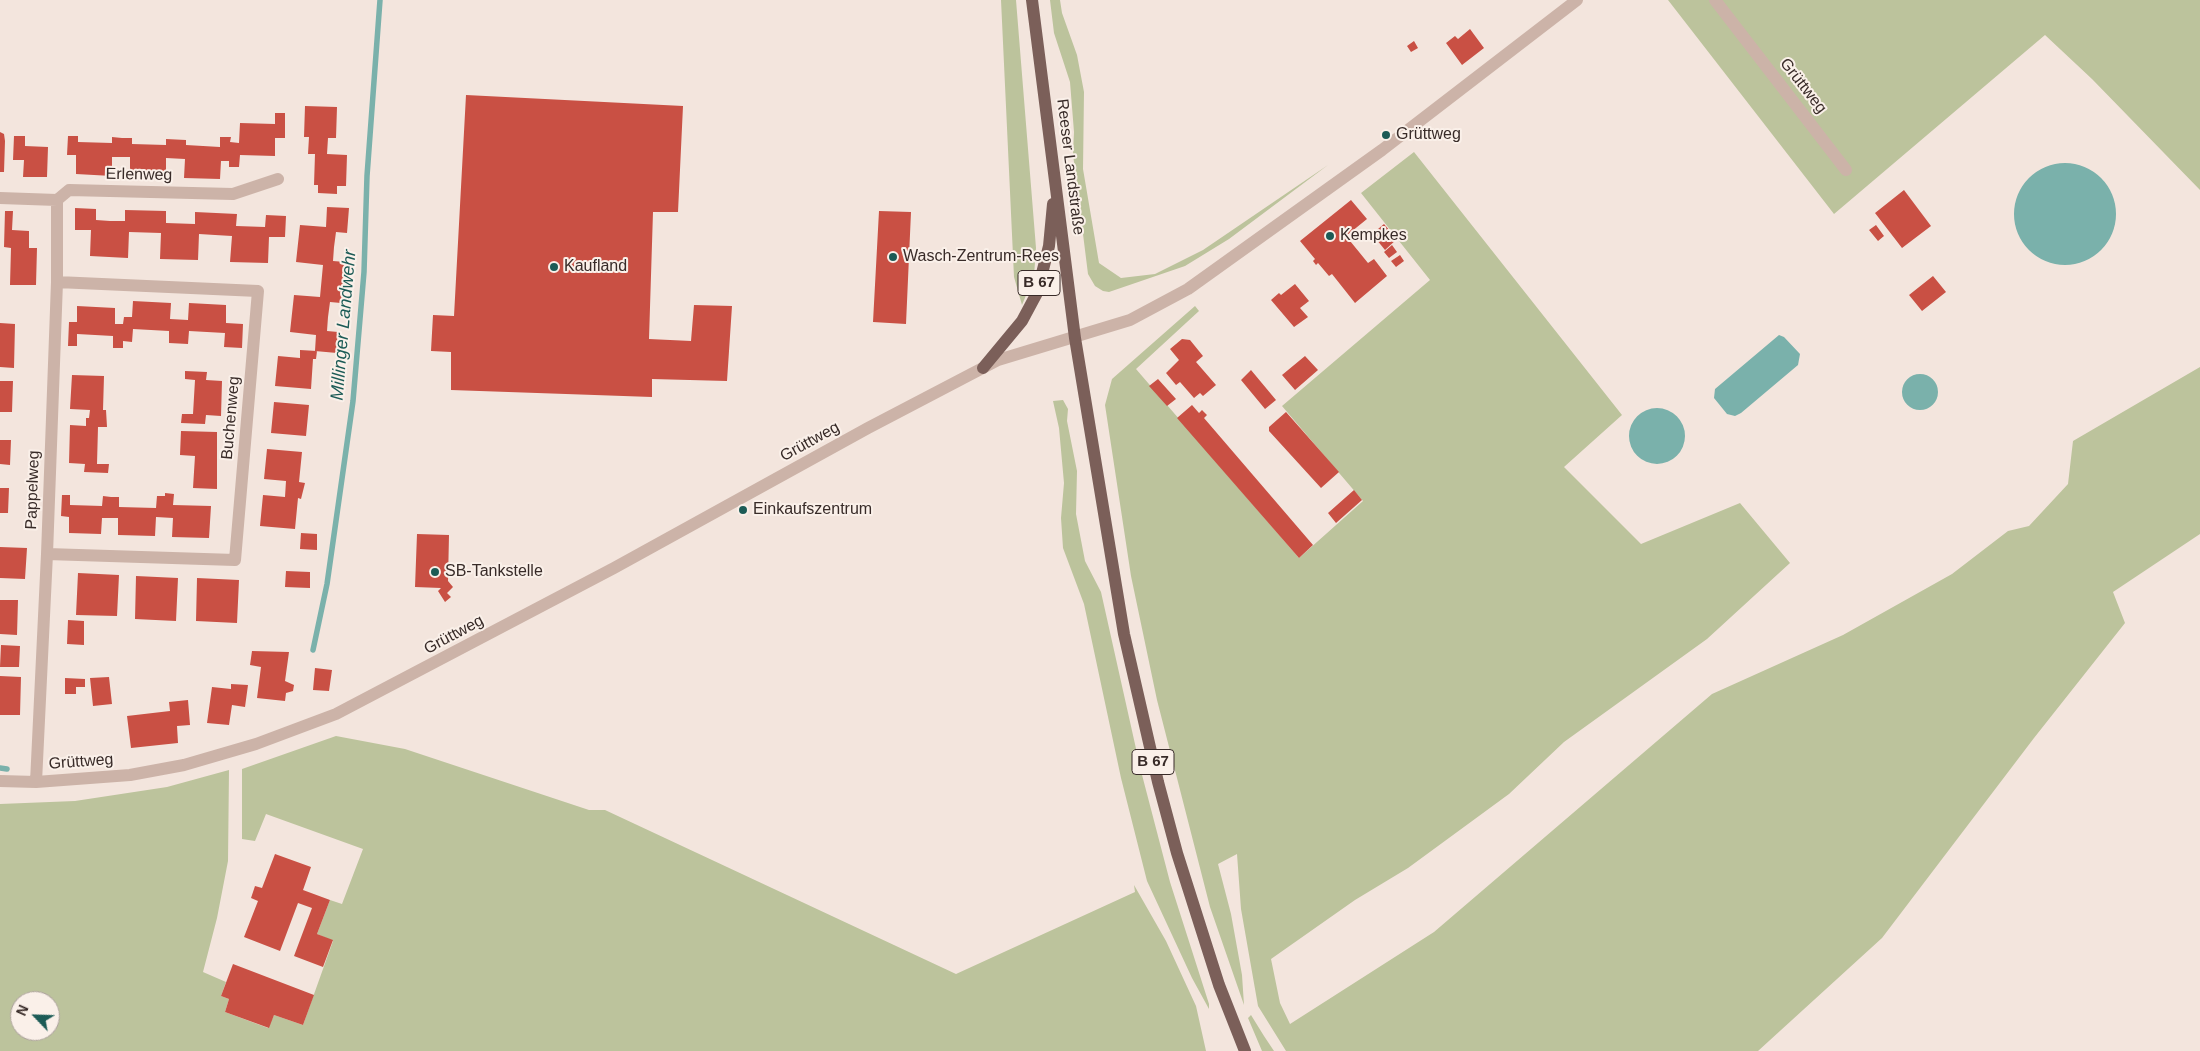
<!DOCTYPE html>
<html>
<head>
<meta charset="utf-8">
<style>
  body { margin:0 }
  #map { position:relative; width:2200px; height:1051px; overflow:hidden; background:#f3e5dd; font-family:Arial,sans-serif }
  canvas { display:block }
  .north { position:absolute; left:10px; top:991px; width:50px; height:50px; box-sizing:border-box; background:#faf0e9; border:1px solid #aca19c; border-radius:50%; rotate:294deg; font-size:14px; font-weight:700; line-height:20px; text-align:center; color:#382b28 }
  .north::after { content:''; display:block; margin:auto; width:18px; height:22px; background:#1c5b56; clip-path:polygon(50% 0,100% 100%,50% 72%,0 100%) }
</style>
</head>
<body>
<div id="map">
<canvas width="2200" height="1051"></canvas>
<div class="north">N</div>
</div>
<script>
const ctx = document.querySelector('canvas').getContext('2d');
ctx.lineJoin = 'round';
function fillPath(path, color) {
  ctx.fillStyle = color;
  ctx.fill(path, 'evenodd');
}
function toPath(rows) {
  const path = new Path2D();
  for (const r of rows) {
    if (r.length === 3) {
      path.moveTo(r[0] + r[2], r[1]);
      path.arc(r[0], r[1], r[2], 0, 2 * Math.PI);
      continue;
    }
    path.moveTo(r[0], r[1]);
    for (let i = 2; i < r.length; i += 2) path.lineTo(r[i], r[i + 1]);
  }
  return path;
}
function stroke(path, color, width, dash) {
  ctx.strokeStyle = color;
  ctx.lineWidth = width;
  ctx.lineCap = dash ? 'butt' : 'round';
  ctx.setLineDash(dash || []);
  ctx.stroke(path);
}
function write(font, color, halo, rows, align = 'center') {
  ctx.font = font + ' Arial,sans-serif';
  ctx.lineWidth = 4;
  ctx.setLineDash([]);
  ctx.textBaseline = 'middle';
  ctx.strokeStyle = halo;
  ctx.fillStyle = color;
  for (const [text, x, y, turn = 0] of rows) {
    ctx.save();
    ctx.translate(x, y);
    ctx.rotate((+turn || 0) * Math.PI / 180);
    ctx.textAlign = isNaN(turn) ? turn : align;
    if (halo) ctx.strokeText(text, 0, 0);
    ctx.fillText(text, 0, 0);
    ctx.restore();
  }
}
fillPath(toPath([
  [1001,0,1016,0,1036,248,1034,276,1022,305,1014,277],
  [1050,0,1060,0,1062,13,1077,55,1084,92,1083,169,1099,263,1121,278,1155,274,1203,250,1328,165,1229,239,1185,266,1109,292,1103,291,1095,286,1088,274,1073,154,1074,132,1070,82,1054,33],
  [1668,0,2200,0,2200,190,2092,79,2045,35,1834,214],
  [1414,152,1622,415,1564,467,1641,544,1740,503,1790,563,1707,639,1564,742,1509,794,1408,868,1355,900,1271,959,1280,1003,1290,1024,1434,932,1712,694,1843,635,1952,574,2008,531,2029,526,2068,484,2073,441,2200,367,2200,534,2113,592,2125,623,2034,738,1882,938,1758,1051,1286,1051,1258,1006,1241,909,1237,854,1218,864,1231,914,1242,975,1244,1005,1210,907,1157,700,1131,576,1105,405,1112,379,1195,306,1199,311,1136,369,1299,558,1363,501,1282,406,1430,280,1361,193],
  [1063,400,1068,409,1067,421,1077,471,1076,514,1085,561,1101,592,1141,771,1170,882,1209,1004,1209,1009,1192,978,1147,881,1121,778,1084,604,1063,548,1061,518,1064,483,1059,428,1053,401],
  [336,736,405,749,589,810,605,810,956,974,1135,892,1134,885,1166,941,1196,1006,1206,1051,0,1051,0,804,75,801,167,787,229,770,228,861,217,918,203,972,226,982,221,996,229,999,225,1012,268,1028,274,1015,303,1025,333,941,317,934,330,900,342,904,363,849,266,814,255,841,242,839,242,769],
  [20,1001,50,1001,50,1031,20,1031],
  [1251,1015,1264,1036,1274,1051,1262,1051,1248,1018]
]), '#bcc39c');
fillPath(toPath([
  [2065,214,51],
  [1779,335,1784,337,1800,354,1798,365,1741,413,1735,416,1727,414,1714,398,1715,389],
  [1920,392,18],
  [1657,436,28]
]), '#7ab1ab');
stroke(toPath([
  [313,650,327,584,353,401,364,272,367,176,380,0],
  [0,768,7,769]
]), '#7ab1ab', 5.5);
fillPath(toPath([
  [1470,29,1484,48,1462,65,1446,43,1455,36,1458,39],
  [1414,41,1418,48,1411,52,1407,46],
  [466,95,683,106,678,212,653,212,649,339,691,341,694,305,732,306,727,381,652,379,652,397,451,390,451,352,431,351,433,315,454,316],
  [305,106,337,107,336,138,328,138,327,154,347,155,346,186,337,186,337,194,318,193,318,185,314,185,315,154,308,154,309,137,304,137],
  [275,113,285,113,285,138,275,138,275,156,240,155,239,167,229,167,229,161,221,161,220,179,184,178,185,159,166,158,166,177,130,176,130,157,112,157,112,176,76,174,76,155,67,155,68,136,78,136,78,142,112,143,112,137,122,138,132,138,132,144,166,145,166,139,186,140,186,145,220,147,220,137,231,137,230,142,239,143,240,123,275,124],
  [0,132,4,134,5,141,4,172,0,172],
  [14,136,25,136,25,146,48,147,47,177,23,177,24,160,13,160],
  [1904,190,1931,226,1902,248,1875,213],
  [1351,200,1367,219,1346,236,1368,263,1374,259,1387,276,1355,303,1332,274,1329,276,1318,263,1316,265,1313,261,1315,259,1300,241],
  [327,207,349,208,347,233,336,232,334,247,333,261,345,262,341,303,330,302,328,317,327,331,338,332,337,353,315,351,316,335,290,332,294,295,320,297,323,265,296,262,300,225,326,227],
  [75,208,96,209,96,220,110,221,125,221,125,210,166,211,166,223,195,224,195,212,237,214,236,226,265,227,266,215,286,216,285,237,269,237,268,263,230,262,232,236,215,235,199,234,198,260,160,259,161,233,129,232,128,258,90,256,91,230,75,230],
  [5,211,13,211,12,230,29,231,29,248,37,248,36,285,10,285,11,248,4,247],
  [879,211,911,212,906,324,873,322],
  [1384,224,1397,239,1385,250,1372,234],
  [1876,225,1884,236,1878,241,1869,230],
  [1392,245,1397,252,1389,258,1384,252],
  [1400,255,1404,261,1396,267,1391,261],
  [1933,276,1946,292,1922,311,1909,295],
  [1295,284,1309,301,1300,308,1308,317,1294,327,1271,300,1279,293,1281,295],
  [133,301,171,303,170,319,188,320,189,303,226,305,226,323,243,324,242,348,224,347,225,333,189,331,188,344,169,343,169,331,133,329,132,342,123,341,123,348,113,348,113,336,77,334,77,346,68,346,69,322,77,322,77,306,115,308,115,324,123,324,124,317,132,317],
  [0,323,15,324,14,368,0,367],
  [1182,339,1190,340,1203,356,1196,362,1216,385,1203,396,1200,393,1194,398,1180,382,1176,385,1166,373,1179,360,1170,349],
  [300,350,317,351,316,359,313,359,311,389,275,386,278,356,300,358],
  [1305,356,1318,370,1295,390,1282,375],
  [1251,370,1276,400,1265,409,1241,380],
  [185,371,207,372,206,380,222,381,221,416,206,415,205,424,181,423,182,414,193,414,195,380,185,379],
  [72,375,104,376,103,410,106,410,107,427,98,427,97,464,109,464,108,473,84,472,85,464,69,463,70,425,86,426,86,418,89,418,90,410,70,409],
  [1158,379,1176,399,1167,406,1149,386],
  [0,381,13,381,12,412,0,412],
  [274,402,309,405,306,436,271,433],
  [1192,405,1199,413,1202,410,1207,415,1204,418,1313,545,1299,558,1177,418],
  [1286,412,1339,472,1321,488,1269,431,1269,427],
  [181,431,217,432,217,489,193,488,195,456,180,455],
  [0,440,11,440,10,465,0,464],
  [267,449,302,452,299,482,305,483,301,499,298,498,295,529,260,526,263,495,285,497,286,481,264,479],
  [0,488,9,488,8,513,0,513],
  [1354,490,1362,500,1336,523,1328,513],
  [165,493,174,494,173,505,211,506,209,538,172,537,173,518,156,517,155,536,118,535,118,518,102,518,101,534,69,533,69,517,61,516,62,495,70,495,70,505,102,506,103,496,111,497,119,497,119,507,156,508,157,496,165,496],
  [301,533,317,534,317,550,300,549],
  [417,534,449,535,448,581,453,587,447,593,451,597,445,602,438,591,441,588,415,587],
  [0,547,27,548,25,579,0,578],
  [286,571,310,572,310,588,285,587],
  [78,573,119,575,117,616,76,615],
  [136,576,178,578,176,621,135,619],
  [197,578,239,580,237,623,196,621],
  [0,600,18,600,17,635,0,634],
  [68,620,84,621,84,645,67,644],
  [1,645,20,646,19,667,0,667],
  [252,651,289,652,285,681,294,685,293,691,286,693,285,701,257,698,261,667,250,665],
  [315,668,332,670,329,691,313,690],
  [0,676,21,677,20,715,0,715],
  [109,677,112,704,93,706,90,678],
  [65,678,85,679,85,687,76,687,76,694,65,694],
  [231,684,248,685,245,707,232,705,229,725,207,723,212,687,231,689],
  [188,700,190,725,177,726,178,743,131,748,127,716,170,711,169,702],
  [275,854,311,867,303,890,330,900,317,934,333,940,323,967,294,956,312,908,298,903,280,951,244,937,258,901,251,898,255,886,262,888],
  [233,964,314,995,303,1025,274,1015,269,1028,225,1012,229,999,221,996]
]), '#c95044');
stroke(toPath([
  [1715,0,1846,170],
  [0,198,57,200,69,190,233,194,278,179],
  [47,554,235,560,258,291,57,282],
  [0,781,36,782,130,775,184,765,256,744,336,714,614,568,868,428,998,360,1130,320,1188,289,1382,150,1577,0],
  [36,782,47,554,57,282,57,200]
]), '#ccb3a8', 12);
stroke(toPath([
  [1032,0,1075,338,1124,634,1158,782,1177,853,1219,985,1245,1051],
  [983,368,1022,321,1037,293,1049,246,1053,204]
]), '#7b5f59', 12);
for (const [x, y, r, color] of [
  [1386,135,5,"#1c5b56"],
  [1330,236,5,"#1c5b56"],
  [893,257,5,"#1c5b56"],
  [554,267,5,"#1c5b56"],
  [743,510,5,"#1c5b56"],
  [435,572,5,"#1c5b56"]
]) {
  const dot = new Path2D();
  dot.arc(x, y, r, 0, 2 * Math.PI);
  ctx.fillStyle = color;
  ctx.fill(dot);
  stroke(dot, '#faf0e9', 2);
}
for (const [x, y, w] of [
  [1039,283,42],
  [1153,762,42]
]) {
  const box = new Path2D();
  box.roundRect(x - w / 2, y - 12.5, w, 25, 4);
  ctx.fillStyle = '#faf0e9';
  ctx.fill(box);
  stroke(box, '#382b28', 1);
}
write('bold 15px', '#382b28', null, [
  ["B 67",1039,283],
  ["B 67",1153,762]
]);
write('16px', '#382b28', '#faf0e9', [
  ["Grüttweg",1803,86,52],
  ["Reeser Landstraße",1070,167,83],
  ["Erlenweg",139,175,1],
  ["Buchenweg",231,418,-85],
  ["Grüttweg",810,442,-29],
  ["Pappelweg",33,490,-88],
  ["Grüttweg",454,635,-28],
  ["Grüttweg",81,762,-4]
]);
write('16px', '#382b28', '#faf0e9', [
  ["Grüttweg",1396,135],
  ["Kempkes",1340,236],
  ["Wasch-Zentrum-Rees",903,257],
  ["Kaufland",564,267],
  ["Einkaufszentrum",753,510],
  ["SB-Tankstelle",445,572]
], 'left');
write('italic 18px', '#1c5b56', '#faf0e9', [
  ["Millinger Landwehr",344,325,-85]
]);
</script>
</body>
</html>
